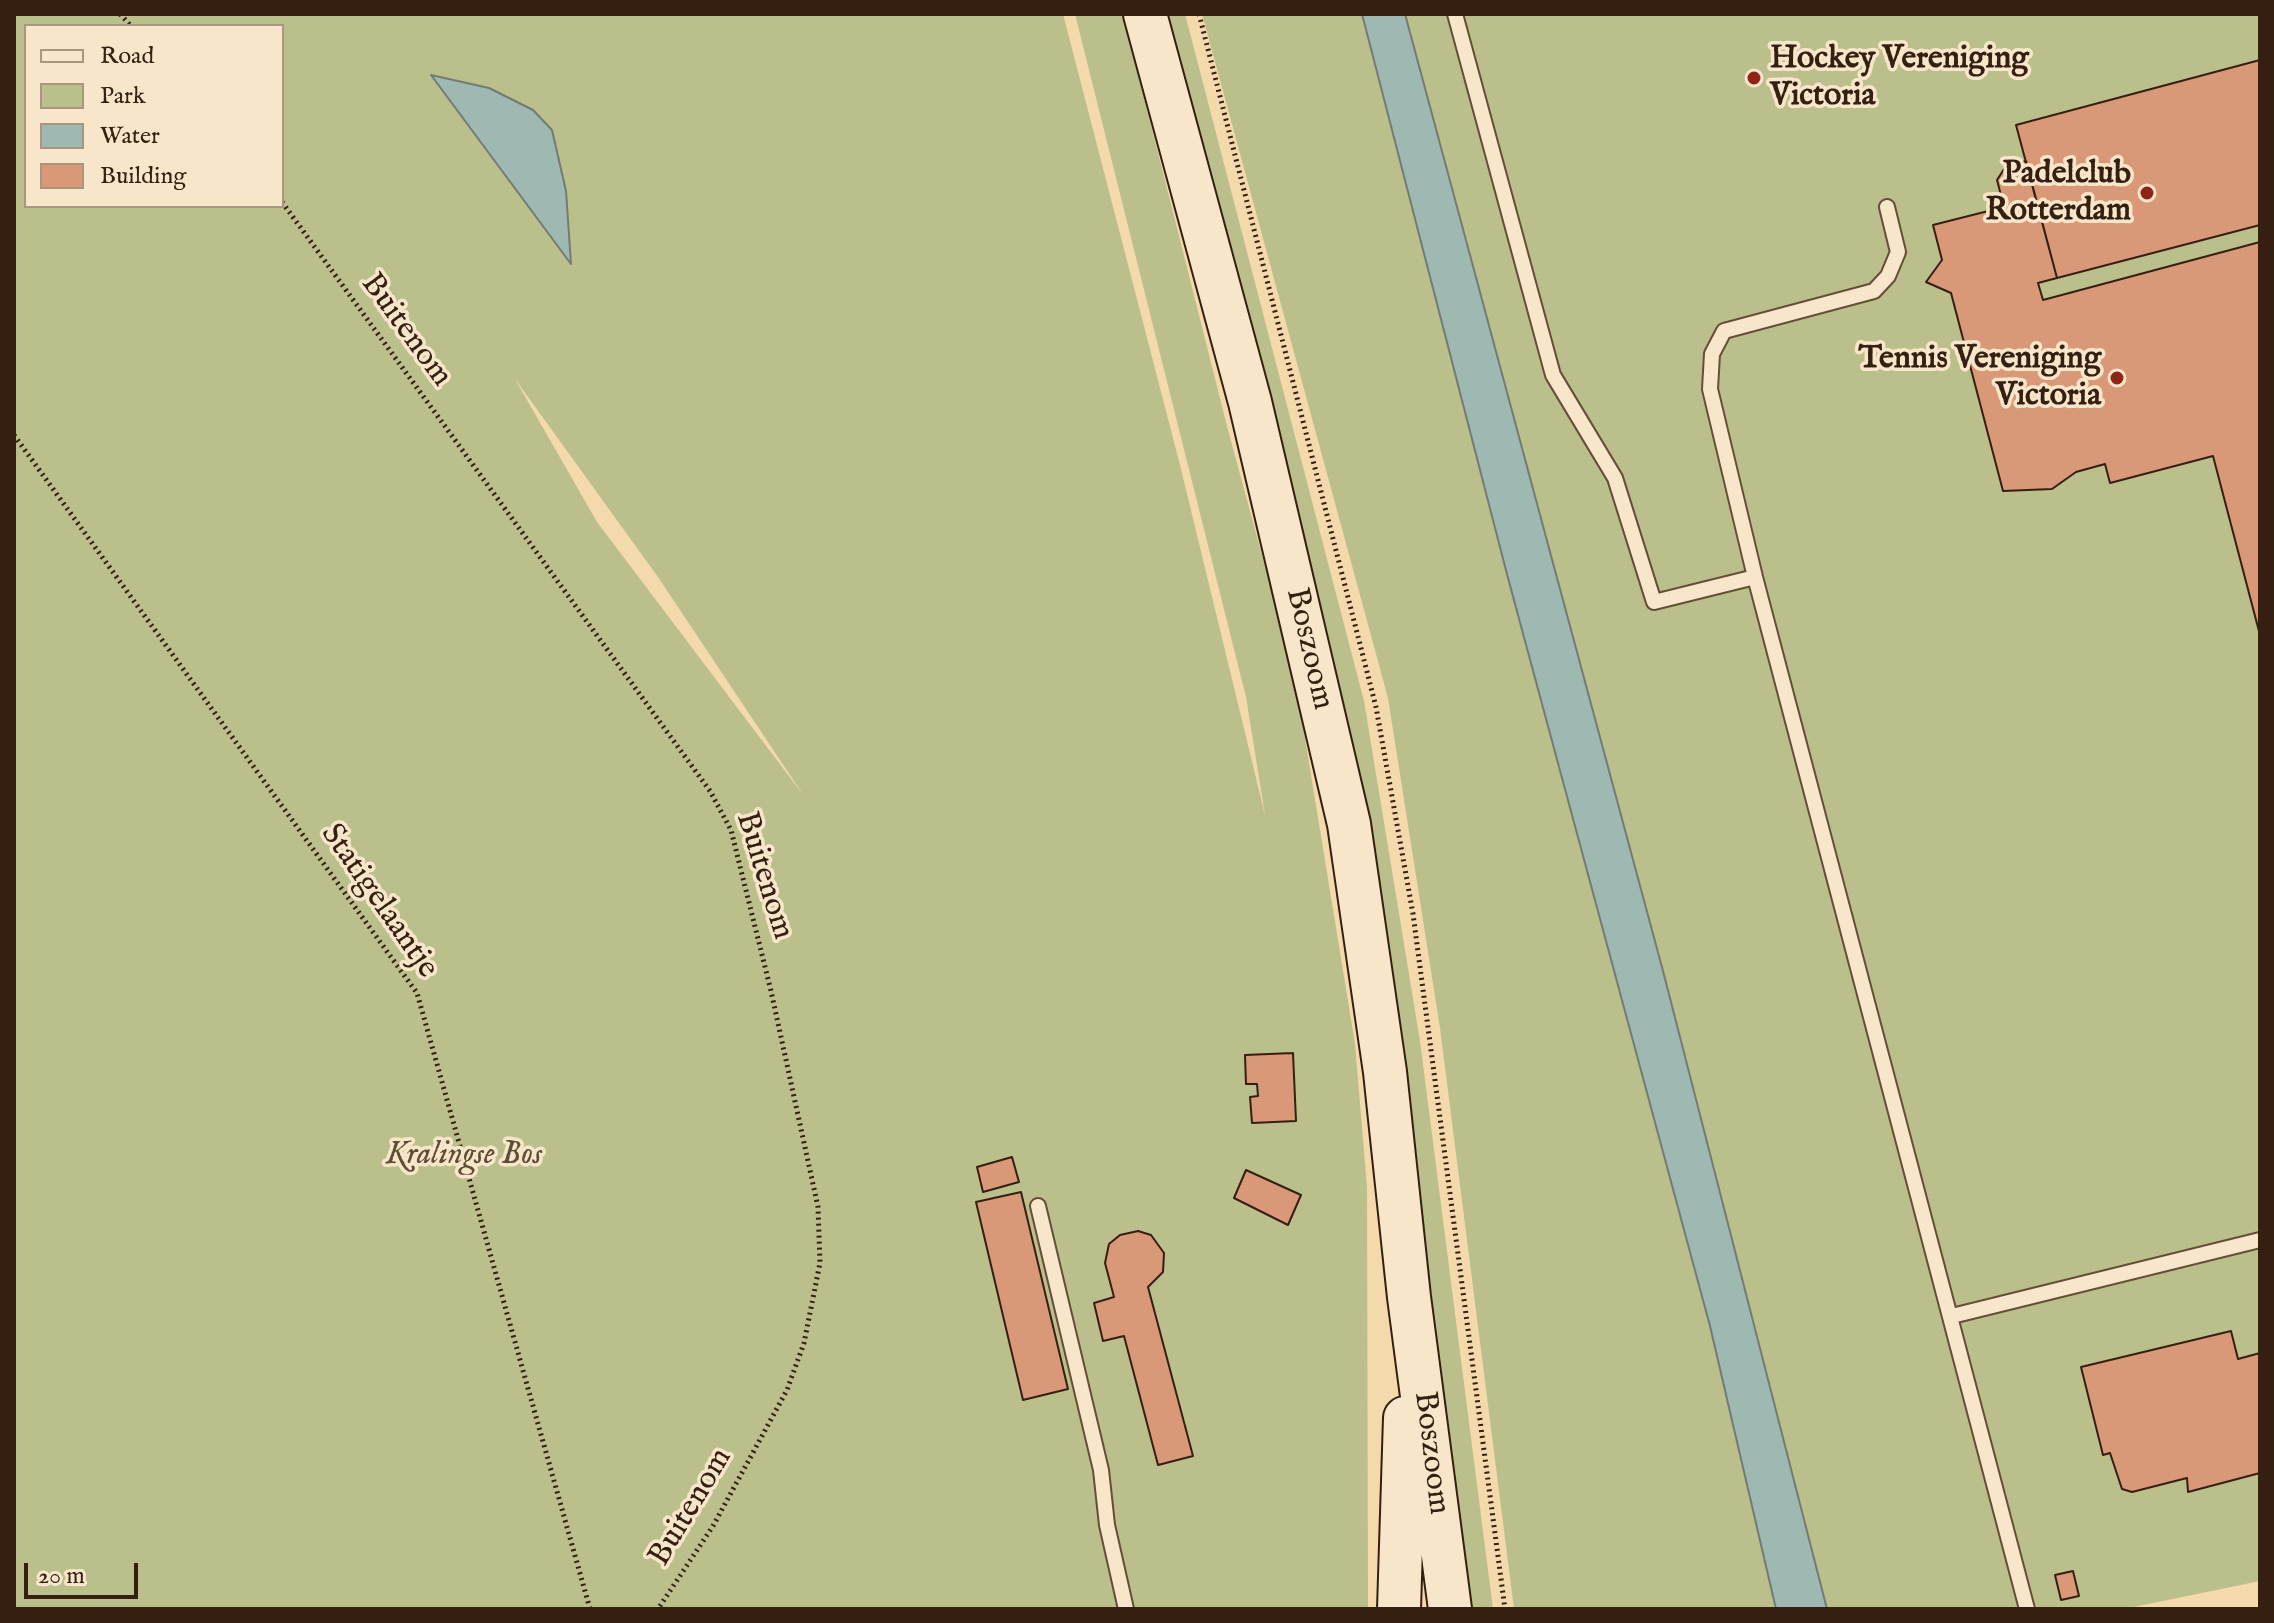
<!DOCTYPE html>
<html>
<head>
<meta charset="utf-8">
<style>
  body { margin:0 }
  #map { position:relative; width:2274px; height:1623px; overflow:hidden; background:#f4d9ad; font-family:"IM FELL English",serif }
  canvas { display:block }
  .frame { position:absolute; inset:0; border:16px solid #351f11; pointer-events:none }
  .legend { position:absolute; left:24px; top:24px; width:260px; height:184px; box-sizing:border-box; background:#f8e6ca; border:2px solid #aa9680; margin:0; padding:10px 14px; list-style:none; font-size:24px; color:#351f11 }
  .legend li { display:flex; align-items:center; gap:16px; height:40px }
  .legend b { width:40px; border:2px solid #aa9680 }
  .scale { position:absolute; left:24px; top:1563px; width:114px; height:36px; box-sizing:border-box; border:4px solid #351f11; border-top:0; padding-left:10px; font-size:24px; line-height:28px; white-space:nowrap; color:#351f11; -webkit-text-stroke:6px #f8e6ca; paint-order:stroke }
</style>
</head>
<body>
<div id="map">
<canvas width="2274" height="1623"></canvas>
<div class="frame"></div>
<ul class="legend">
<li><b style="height:10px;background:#f8e6ca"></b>Road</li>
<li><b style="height:22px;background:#babf8b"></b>Park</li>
<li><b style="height:22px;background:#9eb9b2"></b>Water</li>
<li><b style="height:22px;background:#d99878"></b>Building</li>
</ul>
<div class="scale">20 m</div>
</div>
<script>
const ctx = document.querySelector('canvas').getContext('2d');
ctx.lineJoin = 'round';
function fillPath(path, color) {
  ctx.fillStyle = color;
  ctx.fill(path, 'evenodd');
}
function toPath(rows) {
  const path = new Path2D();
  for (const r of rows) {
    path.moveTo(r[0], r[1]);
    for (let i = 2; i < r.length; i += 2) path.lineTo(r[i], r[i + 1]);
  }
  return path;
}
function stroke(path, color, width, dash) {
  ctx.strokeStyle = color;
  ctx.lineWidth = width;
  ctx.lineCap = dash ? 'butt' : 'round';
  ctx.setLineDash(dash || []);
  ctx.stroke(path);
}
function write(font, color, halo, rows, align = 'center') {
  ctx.font = font + ' "IM FELL English",serif';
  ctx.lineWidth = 7;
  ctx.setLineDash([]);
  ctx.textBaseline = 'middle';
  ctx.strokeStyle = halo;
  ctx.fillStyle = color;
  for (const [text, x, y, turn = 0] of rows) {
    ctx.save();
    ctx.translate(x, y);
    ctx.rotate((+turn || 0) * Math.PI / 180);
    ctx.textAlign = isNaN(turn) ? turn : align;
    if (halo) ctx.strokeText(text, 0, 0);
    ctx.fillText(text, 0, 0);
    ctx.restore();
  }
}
fillPath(toPath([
  [14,14,1063,14,1180,465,1265,815,1246,697,1075,14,1123,14,1228,430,1295,677,1355,1044,1367,1187,1368,1609,14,1609],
  [26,26,282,26,282,206,26,206],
  [515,379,658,577,804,796,597,522],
  [1161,14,1185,14,1364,701,1420,1041,1493,1609,1461,1609,1397,1042],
  [1202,14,1362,14,1508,578,1710,1326,1776,1609,1514,1609,1440,1028,1388,698],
  [1405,14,2260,14,2260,1581,2124,1609,1827,1609,1663,971]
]), '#babf8b');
const water = toPath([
  [1362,14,1405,14,1663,971,1827,1609,1776,1609,1710,1326,1508,578,1362,14],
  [431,75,489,88,533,110,552,130,566,191,571,264,431,75]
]);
fillPath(water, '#9eb9b2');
stroke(water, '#747b72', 2);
const building = toPath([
  [2260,60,2260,225,2057,278,2016,125,2260,60],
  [2026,161,2057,278,2038,283,2043,300,2260,242,2260,635,2213,456,2110,483,2105,464,2076,472,2052,489,2003,491,1951,293,1926,282,1942,260,1933,225,2004,207,1997,180,2006,166,2026,161],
  [1293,1053,1296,1121,1252,1123,1250,1097,1258,1096,1257,1084,1246,1084,1245,1055,1293,1053],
  [1012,1157,1019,1182,983,1192,977,1167,1012,1157],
  [1246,1170,1301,1195,1288,1225,1234,1198,1246,1170],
  [1021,1192,1068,1389,1023,1400,976,1202,1021,1192],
  [1138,1231,1151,1235,1164,1253,1163,1272,1148,1287,1193,1456,1158,1465,1124,1336,1103,1341,1094,1303,1114,1297,1105,1263,1109,1244,1120,1235,1138,1231],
  [2231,1331,2238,1359,2260,1353,2260,1473,2188,1492,2187,1478,2132,1492,2122,1489,2110,1453,2103,1455,2081,1367,2231,1331],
  [2073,1571,2079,1596,2061,1600,2055,1575,2073,1571]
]);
fillPath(building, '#d99878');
stroke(building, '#351f11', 2);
const lane = toPath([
  [1455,14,1553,375,1615,478,1654,602,1755,577],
  [1887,207,1898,252,1888,276,1874,291,1724,331,1712,354,1710,389,1755,577,2027,1609],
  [1038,1206,1101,1470,1107,1525,1126,1609],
  [1952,1316,2260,1240]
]);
const secondary = toPath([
  [1145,14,1250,402,1349,824,1385,1072,1409,1297,1450,1609],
  [1399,1609,1405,1418]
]);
stroke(lane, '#654e38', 18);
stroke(secondary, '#351f11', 46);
stroke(toPath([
  [120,14,131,26],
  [1199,14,1376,707,1413,914,1505,1609],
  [282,202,710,791,731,830,771,991,818,1207,820,1263,804,1343,787,1390,713,1526,658,1609],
  [14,435,417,993,590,1609]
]), '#351f11', 5, [2, 4]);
stroke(lane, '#f8e6ca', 14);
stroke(secondary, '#f8e6ca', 42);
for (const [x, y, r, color] of [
  [1754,78,8,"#8f2418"],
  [2147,193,8,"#8f2418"],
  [2117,378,8,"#8f2418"]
]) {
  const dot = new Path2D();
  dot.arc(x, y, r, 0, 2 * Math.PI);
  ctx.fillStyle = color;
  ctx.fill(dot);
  stroke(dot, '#f8e6ca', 3);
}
write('bold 32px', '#351f11', '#f8e6ca', [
  ["Hockey Vereniging",1770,60,"left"],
  ["Victoria",1770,97,"left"],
  ["Padelclub",2131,175],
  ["Rotterdam",2131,212],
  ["Tennis Vereniging",2101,360],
  ["Victoria",2101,397]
], 'right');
write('32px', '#351f11', '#f8e6ca', [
  ["Buitenom",405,331,54],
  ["Boszoom",1308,649,77],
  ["Buitenom",763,876,73],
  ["Statigelaantje",378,902,55],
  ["Boszoom",1430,1453,83],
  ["Buitenom",692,1508,-59]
]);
write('italic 32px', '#5d4f36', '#f8e6ca', [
  ["Kralingse Bos",464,1156]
]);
</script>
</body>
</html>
